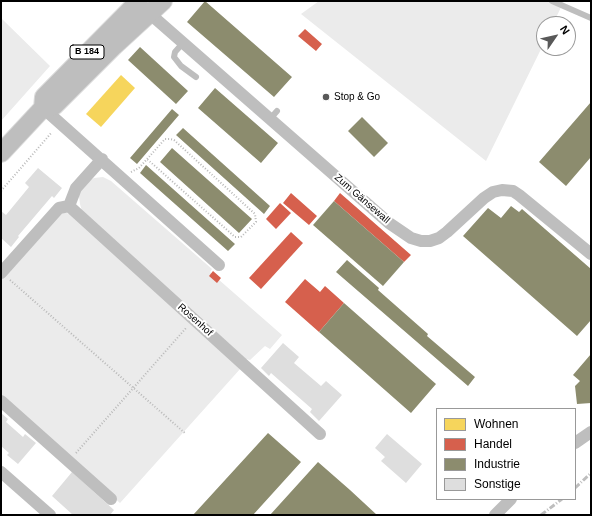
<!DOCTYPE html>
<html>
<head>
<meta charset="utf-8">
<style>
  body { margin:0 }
  #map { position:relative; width:592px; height:516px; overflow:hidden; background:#fff; font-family:Helvetica,sans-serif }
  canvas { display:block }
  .frame { position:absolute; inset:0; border:2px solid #000; pointer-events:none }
  .legend { position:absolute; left:436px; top:408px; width:140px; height:92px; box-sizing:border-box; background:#fff; border:1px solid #999; margin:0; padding:5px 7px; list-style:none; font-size:12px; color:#000 }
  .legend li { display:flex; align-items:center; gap:8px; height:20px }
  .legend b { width:20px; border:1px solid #999 }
  .north { position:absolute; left:536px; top:16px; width:40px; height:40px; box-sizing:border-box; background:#fff; border:1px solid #999; border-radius:50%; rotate:56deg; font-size:11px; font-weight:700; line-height:16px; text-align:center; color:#000 }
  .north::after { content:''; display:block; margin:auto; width:14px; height:18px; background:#595959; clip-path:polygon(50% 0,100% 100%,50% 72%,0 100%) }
</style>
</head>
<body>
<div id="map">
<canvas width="592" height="516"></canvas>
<div class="frame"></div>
<ul class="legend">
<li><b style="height:11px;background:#f6d55c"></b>Wohnen</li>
<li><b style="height:11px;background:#d6604d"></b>Handel</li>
<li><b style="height:11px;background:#8c8c6e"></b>Industrie</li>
<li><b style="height:11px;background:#dedede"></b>Sonstige</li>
</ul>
<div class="north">N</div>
</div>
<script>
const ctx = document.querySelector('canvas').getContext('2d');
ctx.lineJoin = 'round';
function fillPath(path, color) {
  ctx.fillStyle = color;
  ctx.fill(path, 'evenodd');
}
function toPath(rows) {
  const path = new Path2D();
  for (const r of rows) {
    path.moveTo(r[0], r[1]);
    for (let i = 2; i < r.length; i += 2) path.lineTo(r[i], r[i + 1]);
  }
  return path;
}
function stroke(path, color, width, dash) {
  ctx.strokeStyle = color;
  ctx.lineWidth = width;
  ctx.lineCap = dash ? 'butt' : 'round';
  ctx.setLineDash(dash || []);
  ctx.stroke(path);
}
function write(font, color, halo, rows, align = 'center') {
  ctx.font = font + ' Helvetica,sans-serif';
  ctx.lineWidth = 4;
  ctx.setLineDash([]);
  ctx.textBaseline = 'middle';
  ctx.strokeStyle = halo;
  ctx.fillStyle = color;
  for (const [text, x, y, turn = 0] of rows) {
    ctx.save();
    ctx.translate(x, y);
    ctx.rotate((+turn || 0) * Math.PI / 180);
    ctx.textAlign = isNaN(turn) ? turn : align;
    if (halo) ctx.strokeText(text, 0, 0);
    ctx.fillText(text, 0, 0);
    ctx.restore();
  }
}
fillPath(toPath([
  [319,1,564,1,553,24,544,24,544,43,486,161,301,14],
  [1,18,50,66,1,121],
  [103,177,111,181,212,269,210,272,282,335,270,349,265,346,250,360,246,359,82,211,80,204,79,196,82,188,88,182,94,178],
  [62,213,67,213,72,215,241,368,120,503,1,397,1,279,58,214]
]), '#ebebeb');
fillPath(toPath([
  [121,75,135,88,101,127,86,114]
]), '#f6d55c');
fillPath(toPath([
  [305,29,322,44,316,51,298,36],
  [291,193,317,216,309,225,283,203],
  [340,193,411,255,404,262,334,201],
  [280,203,291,213,276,229,266,219],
  [291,232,303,243,261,289,249,278],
  [213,271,221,278,217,283,209,276],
  [305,279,320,292,325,286,344,303,319,332,285,302]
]), '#d6604d');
fillPath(toPath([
  [205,1,292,77,274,97,187,22],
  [140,47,188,91,176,104,128,60],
  [215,88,278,143,261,163,198,108],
  [591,102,591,157,566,186,539,162],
  [172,109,179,115,137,164,130,158],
  [362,117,388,143,374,157,348,131],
  [183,128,270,206,264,214,176,135],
  [172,148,252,219,239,233,160,162],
  [146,165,235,244,228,251,140,173],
  [334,201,404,262,383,286,313,225],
  [511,206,519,212,522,209,591,269,591,320,577,336,463,236,488,208,501,218],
  [347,260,379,288,378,290,428,334,427,336,475,377,468,386,336,272],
  [344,303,436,384,411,413,319,332],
  [591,354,591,403,577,404,575,386,580,381,573,375],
  [268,433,301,462,253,515,193,515],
  [318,462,350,490,377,515,270,515]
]), '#8c8c6e');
fillPath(toPath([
  [38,168,62,188,54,198,52,196,18,236,19,237,11,247,1,238,1,211,6,215,29,187,25,183],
  [283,343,299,357,294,363,321,386,326,381,342,395,319,421,310,412,312,409,271,373,269,376,261,368],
  [1,413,8,419,6,422,23,437,25,434,36,443,18,464,7,455,9,453,1,446],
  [387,434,422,464,406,483,381,461,385,457,375,448],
  [72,472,114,510,110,515,73,515,52,496]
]), '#dedede');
const primary = toPath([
  [43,108,44,97,139,1],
  [1,153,43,108,54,106,114,46,163,1]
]);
stroke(primary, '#dbdbdb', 20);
stroke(toPath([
  [131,172,139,168,165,139,170,139,174,140,255,214,256,222,241,237,235,237,147,159],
  [1,191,52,132],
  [10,280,186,434],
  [76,453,187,327]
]), '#b9b9b9', 2, [1, 2]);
stroke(toPath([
  [552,1,591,18],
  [183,43,175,52,174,57,181,66,196,77],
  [270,119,277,111]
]), '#bebebe', 6);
stroke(toPath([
  [149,13,389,223,411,238,421,241,430,241,439,238,447,232,484,198,493,192,502,190,513,191,519,195,591,254],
  [43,108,219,265],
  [69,206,320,434],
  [1,273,59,208,69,206,76,188,102,159],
  [1,401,111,499],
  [575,443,591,432],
  [1,472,50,515],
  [495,515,511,499]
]), '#bebebe', 12);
stroke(primary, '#bebebe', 18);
stroke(toPath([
  [575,488,591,473],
  [541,515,562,499]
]), '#bebebe', 3, [6, 2, 1, 2]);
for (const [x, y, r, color] of [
  [326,97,4,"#595959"]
]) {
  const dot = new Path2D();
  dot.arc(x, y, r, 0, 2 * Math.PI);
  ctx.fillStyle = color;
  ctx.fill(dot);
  stroke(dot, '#fff', 1.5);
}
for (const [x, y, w] of [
  [87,52,34]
]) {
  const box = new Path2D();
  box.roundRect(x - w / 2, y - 7, w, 14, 3);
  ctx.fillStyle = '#fff';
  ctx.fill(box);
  stroke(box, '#000', 1);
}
write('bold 9px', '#000', null, [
  ["B 184",87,52]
]);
write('10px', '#000', '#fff', [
  ["Stop & Go",334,97]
], 'left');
write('10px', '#000', '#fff', [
  ["Zum Gänsewall",362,199,41],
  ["Rosenhof",195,320,42]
]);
</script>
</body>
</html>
